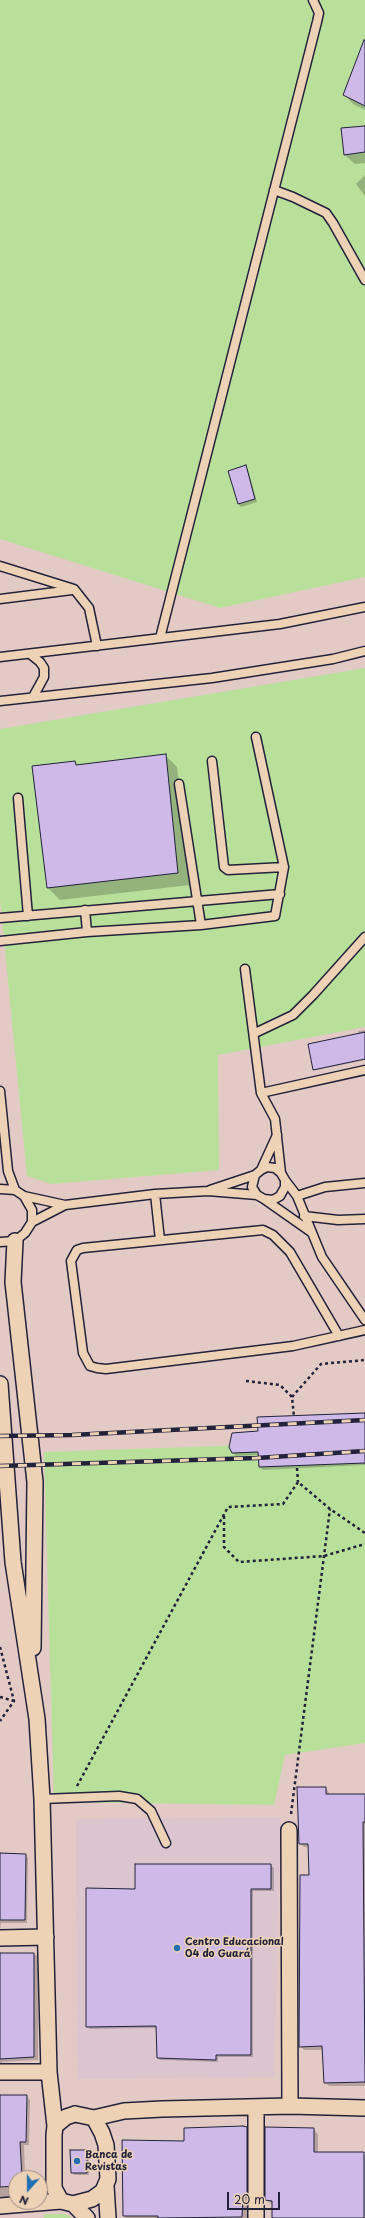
<!DOCTYPE html>
<html>
<head>
<meta charset="utf-8">
<style>
  body { margin:0 }
  #map { position:relative; width:365px; height:2218px; overflow:hidden; background:#e4cac5; font-family:"Playpen Sans",sans-serif }
  canvas { display:block }
  .north { position:absolute; left:8px; top:2170px; width:40px; height:40px; box-sizing:border-box; background:#eed2b5; border:1px solid #9c8c84; border-radius:50%; rotate:201deg; font-size:11px; font-weight:700; line-height:16px; text-align:center; color:#22223b }
  .north::after { content:''; display:block; margin:auto; width:14px; height:18px; background:#1f6fb2; clip-path:polygon(50% 0,100% 100%,50% 72%,0 100%) }
  .scale { position:absolute; left:227px; top:2192px; width:53px; height:18px; box-sizing:border-box; border:2px solid #22223b; border-top:0; padding-left:5px; font-size:12px; line-height:14px; white-space:nowrap; color:#22223b; -webkit-text-stroke:3px #eed2b5; paint-order:stroke }
</style>
</head>
<body>
<div id="map">
<canvas width="365" height="2218"></canvas>
<div class="north">N</div>
<div class="scale">20 m</div>
</div>
<script>
const ctx = document.querySelector('canvas').getContext('2d');
ctx.lineJoin = 'round';
function fillPath(path, color) {
  ctx.fillStyle = color;
  ctx.fill(path, 'evenodd');
}
function toPath(rows) {
  const path = new Path2D();
  for (const r of rows) {
    path.moveTo(r[0], r[1]);
    for (let i = 2; i < r.length; i += 2) path.lineTo(r[i], r[i + 1]);
  }
  return path;
}
function stroke(path, color, width, dash) {
  ctx.strokeStyle = color;
  ctx.lineWidth = width;
  ctx.lineCap = dash ? 'butt' : 'round';
  ctx.setLineDash(dash || []);
  ctx.stroke(path);
}
function write(font, color, halo, rows, align = 'center') {
  ctx.font = font + ' "Playpen Sans",sans-serif';
  ctx.lineWidth = 3;
  ctx.setLineDash([]);
  ctx.textBaseline = 'middle';
  ctx.strokeStyle = halo;
  ctx.fillStyle = color;
  for (const [text, x, y, turn = 0] of rows) {
    ctx.save();
    ctx.translate(x, y);
    ctx.rotate((+turn || 0) * Math.PI / 180);
    ctx.textAlign = isNaN(turn) ? turn : align;
    if (halo) ctx.strokeText(text, 0, 0);
    ctx.fillText(text, 0, 0);
    ctx.restore();
  }
}
fillPath(toPath([
  [281,1817,274,2077,77,2079,76,1819]
]), '#ddc5d0');
fillPath(toPath([
  [0,0,365,0,365,577,220,608,0,539],
  [365,668,365,1027,218,1055,219,1170,51,1184,27,1176,0,899,0,729],
  [365,1441,365,1743,285,1755,274,1805,54,1802,44,1452],
  [44,2214,66,2214,72,2218,44,2218]
]), '#b9e09b');
fillPath(toPath([
  [365,51,365,110,353,104,344,94],
  [365,127,365,163,355,164,345,155],
  [365,175,365,196,356,184],
  [245,467,248,469,257,502,241,507,238,504,229,472],
  [165,755,177,767,190,885,60,900,48,888,33,766,75,762,78,765],
  [365,1030,365,1060,316,1070,313,1068,359,1034,358,1031],
  [365,1413,365,1465,263,1470,260,1467,259,1455,236,1456,233,1453,259,1432],
  [326,1788,330,1795,365,1795,365,2086,329,2086,325,2082,323,2050,304,2050,300,2046,310,1876,309,1847,304,1847,300,1843],
  [0,1854,25,1855,28,1858,27,1923,1,1923,0,1931],
  [271,1865,274,1868,274,1891,253,1891,253,2057,218,2057,218,2062,160,2060,158,2058,157,2028,90,2029,87,2026],
  [0,1954,34,1954,38,1957,38,2060,2,2062,2,2066,0,2066],
  [0,2095,26,2096,30,2100,29,2145,24,2145,25,2174,30,2173,37,2178,16,2178,16,2198,0,2199],
  [247,2128,251,2133,251,2201,247,2200,247,2218,126,2218,124,2216,185,2142],
  [313,2129,318,2134,318,2153,365,2155,365,2218,273,2218,273,2205,266,2200],
  [87,2151,89,2154,89,2175,74,2175,72,2172]
]), '#0003');
const building = toPath([
  [364,40,365,40,365,106,343,95,364,40],
  [365,126,365,152,344,155,341,128,365,126],
  [246,465,255,499,238,504,228,471,246,465],
  [166,754,178,873,47,888,32,766,75,761,76,765,166,754],
  [365,1032,365,1059,313,1070,308,1044,365,1032],
  [365,1413,365,1463,259,1467,258,1452,232,1453,229,1447,232,1433,258,1431,257,1417,365,1413],
  [297,1787,326,1787,326,1794,365,1794,365,1822,363,1822,365,2082,324,2083,322,2046,299,2047,300,1875,309,1875,308,1844,299,1844,297,1787],
  [0,1853,26,1854,25,1920,0,1920,0,1853],
  [135,1864,271,1864,271,1889,251,1889,251,2055,216,2055,216,2060,157,2058,156,2026,86,2027,86,1888,135,1889,135,1864],
  [0,1953,34,1953,34,2057,0,2059,0,1953],
  [0,2095,27,2095,26,2142,20,2142,22,2178,16,2178,16,2186,0,2187,0,2095],
  [243,2126,247,2127,247,2197,243,2197,242,2217,158,2218,158,2216,123,2216,122,2140,184,2141,184,2128,243,2126],
  [265,2127,314,2128,314,2152,364,2152,364,2218,272,2218,272,2201,265,2200,265,2127],
  [70,2150,87,2150,87,2173,71,2173,70,2150]
]);
fillPath(building, '#ceb9e9');
stroke(building, '#22223b', 1);
const service = toPath([
  [274,190,293,197,326,213,333,223,365,280],
  [0,566,74,589,89,608,97,646],
  [0,599,72,590],
  [160,638,317,22,319,13,313,0],
  [30,654,40,662,44,668,44,677,33,697],
  [0,657,280,624,365,607],
  [0,701,212,678,333,659,365,651],
  [212,761,224,867,228,870,284,867],
  [179,784,201,925],
  [18,798,28,916],
  [85,910,87,932],
  [0,918,280,894],
  [0,941,87,932,201,925,275,916,284,867,256,737],
  [245,969,261,1093,275,1119,281,1173],
  [255,1033,293,1015,313,995,365,937],
  [0,1091,8,1171,15,1190],
  [261,1093,365,1070],
  [261,1170,267,1167,275,1168,281,1173,285,1180,285,1187,280,1196,273,1200,264,1199,257,1195,252,1187,255,1175,261,1170,277,1135],
  [285,1180,297,1196,322,1257,365,1320],
  [0,1189,15,1190,24,1196,32,1210,32,1222,25,1233,15,1241,0,1242],
  [210,1190,255,1175],
  [155,1194,160,1240],
  [24,1196,65,1205],
  [297,1196,325,1187,365,1183],
  [264,1199,311,1232],
  [304,1216,338,1220,365,1219],
  [32,1222,65,1205,155,1194,208,1191,257,1195],
  [339,1336,290,1252,273,1235,263,1230,83,1248,77,1250,71,1261,83,1353,90,1366,97,1368,106,1369,293,1346,365,1330],
  [42,1799,119,1796,137,1799,151,1811,166,1843]
]);
const minor = toPath([
  [15,1241,13,1282,35,1482,33,1648],
  [0,1384,13,1562,37,1719,42,1799,49,2072,55,2126],
  [289,1830,290,2106],
  [0,1938,46,1937],
  [0,2072,49,2072],
  [256,2107,256,2218],
  [75,2114,94,2118,102,2133,106,2145,108,2179,103,2191,92,2199,73,2204,61,2201,54,2188,54,2135,55,2126,66,2117,75,2114],
  [94,2118,124,2111,162,2109,290,2106,365,2108],
  [106,2186,108,2218],
  [73,2204,87,2218],
  [0,2206,61,2201]
]);
stroke(service, '#22223b', 11);
stroke(minor, '#22223b', 18);
stroke(toPath([
  [246,1381,280,1385,292,1397,294,1417],
  [292,1397,321,1364,365,1360],
  [297,1468,298,1482],
  [224,1516,224,1547,239,1562,324,1556,365,1544],
  [0,1647,14,1701,0,1721],
  [0,1697,14,1701],
  [77,1786,228,1507,283,1504,298,1482,330,1509,365,1533],
  [291,1814,330,1509]
]), '#22223b', 2.5, [3, 3]);
stroke(service, '#eed2b5', 8);
stroke(minor, '#eed2b5', 15);
const rail = toPath([
  [0,1436,72,1435,365,1420],
  [0,1466,257,1458,365,1451]
]);
stroke(rail, '#22223b', 4.5);
stroke(rail, '#eed2b5', 3, [9]);
for (const [x, y, r, color] of [
  [177,1948,4,"#1f6fb2"],
  [77,2161,4,"#1f6fb2"]
]) {
  const dot = new Path2D();
  dot.arc(x, y, r, 0, 2 * Math.PI);
  ctx.fillStyle = color;
  ctx.fill(dot);
  stroke(dot, '#eed2b5', 1.5);
}
write('bold 10px', '#22223b', '#eed2b5', [
  ["Centro Educacional",185,1942],
  ["04 do Guará",185,1954],
  ["Banca de",85,2155],
  ["Revistas",85,2167]
], 'left');
</script>
</body>
</html>
